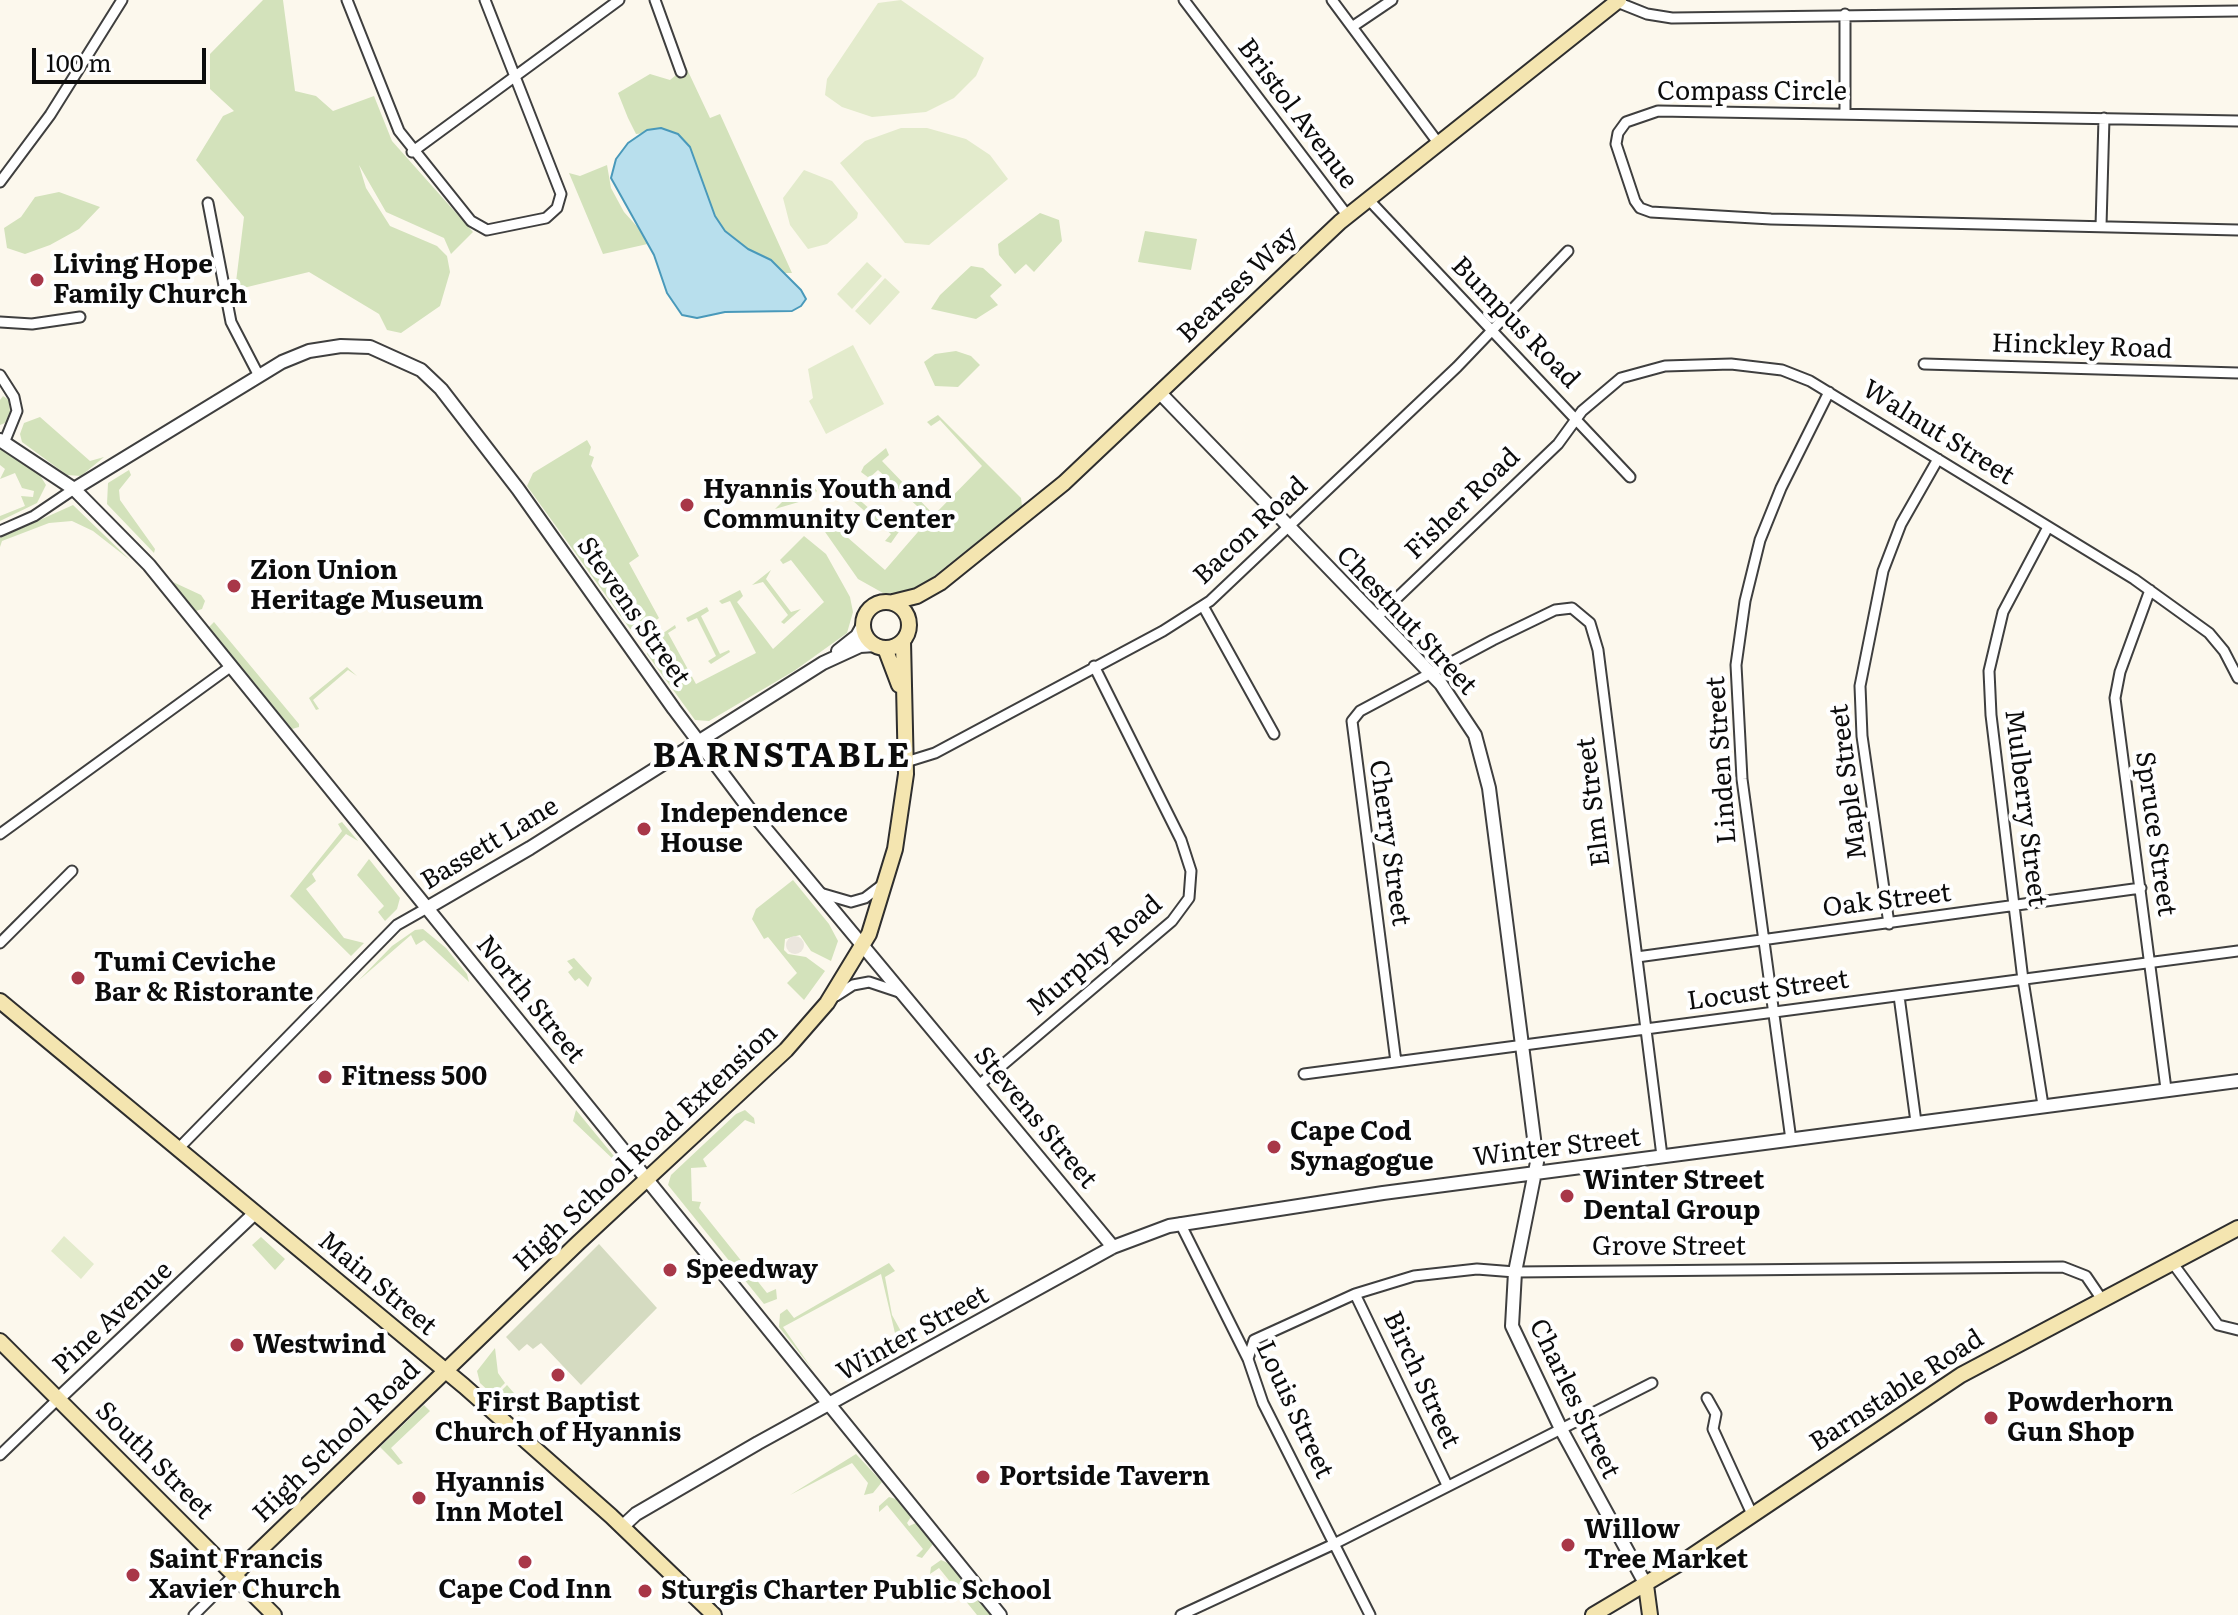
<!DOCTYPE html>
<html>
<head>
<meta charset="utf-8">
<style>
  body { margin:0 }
  #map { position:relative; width:2238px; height:1615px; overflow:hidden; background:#fcf8ed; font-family:Literata,serif }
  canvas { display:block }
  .scale { position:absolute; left:32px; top:48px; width:174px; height:36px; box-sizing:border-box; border:4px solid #0c0c0c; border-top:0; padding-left:10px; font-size:24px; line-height:28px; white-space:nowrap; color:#0c0c0c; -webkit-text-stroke:6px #fff; paint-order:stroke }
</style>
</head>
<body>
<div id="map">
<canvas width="2238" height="1615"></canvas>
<div class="scale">100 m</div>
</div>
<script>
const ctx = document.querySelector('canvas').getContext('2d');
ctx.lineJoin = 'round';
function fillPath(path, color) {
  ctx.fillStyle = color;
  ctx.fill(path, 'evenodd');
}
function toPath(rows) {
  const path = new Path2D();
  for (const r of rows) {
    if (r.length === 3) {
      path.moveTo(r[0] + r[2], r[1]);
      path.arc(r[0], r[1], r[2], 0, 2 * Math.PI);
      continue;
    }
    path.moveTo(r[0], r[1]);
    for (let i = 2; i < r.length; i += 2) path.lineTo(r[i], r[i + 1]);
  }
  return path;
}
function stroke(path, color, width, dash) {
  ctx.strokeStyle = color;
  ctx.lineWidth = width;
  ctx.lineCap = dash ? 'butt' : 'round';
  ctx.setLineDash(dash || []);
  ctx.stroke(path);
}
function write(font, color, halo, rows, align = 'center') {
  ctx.font = font + ' Literata,serif';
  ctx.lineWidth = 8;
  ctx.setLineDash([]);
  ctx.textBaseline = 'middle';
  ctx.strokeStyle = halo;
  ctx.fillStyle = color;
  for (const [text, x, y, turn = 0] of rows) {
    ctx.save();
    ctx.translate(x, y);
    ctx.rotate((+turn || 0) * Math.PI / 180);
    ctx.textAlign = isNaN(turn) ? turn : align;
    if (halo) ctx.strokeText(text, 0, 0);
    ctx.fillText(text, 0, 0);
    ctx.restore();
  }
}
fillPath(toPath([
  [263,0,283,0,295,91,316,96,333,111,374,96,392,141,473,232,451,254,444,238,386,212,359,165,366,188,390,226,437,246,447,256,450,272,440,306,401,333,387,330,379,314,309,272,235,290,244,217,196,160,223,116,234,111,210,89,210,54],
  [686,67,710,118,720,114,792,273,769,273,766,261,724,235,645,133,636,134,628,118,618,93,650,74,670,80],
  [607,165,611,188,624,212,652,243,603,254,569,173,580,176],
  [59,192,100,207,79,229,50,245,25,254,7,248,4,228,21,217,35,197],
  [1040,213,1059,220,1062,241,1034,272,1026,264,1015,274,999,255,998,244],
  [1145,231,1197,239,1191,270,1138,262],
  [971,266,983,268,1002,285,990,296,998,305,976,319,931,309,940,295],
  [956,351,971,356,980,365,958,387,935,386,924,362,935,354],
  [3,396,9,400,10,412,5,423,0,425,0,400],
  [938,415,1021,498,1022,506,919,588,902,594,883,593,858,579,816,519,824,508,829,509,824,517,885,570,930,518,878,470,869,478,861,472,864,466,886,448,889,455,882,461,934,515,982,466,940,420,931,426,927,422],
  [40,417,90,461,104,457,81,476,67,475,22,442,20,434,24,423],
  [587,440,591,447,589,455,594,457,591,466,639,556,629,563,659,618,641,632,630,629,527,486,533,473],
  [0,448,38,472,46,485,37,503,0,521,0,516,25,506,21,496,33,497,34,491,22,488,15,473,0,479,5,469,0,465],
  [129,470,131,475,119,490,120,500,155,549,154,553,107,504,108,483],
  [849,480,853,482,848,490,894,530,903,526,891,543,885,541,891,534,845,494,835,497],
  [812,484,817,491,809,499,775,509,787,497],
  [73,505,130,560,93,531,72,521,49,523,2,541,0,547,0,538],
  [804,536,826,554,850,597,853,612,847,633,794,671,709,721,695,720,647,654,647,644,675,625,676,628,668,633,696,684,756,653,730,601,722,604,719,601,740,590,743,596,737,602,773,649,824,602,791,560,783,564,780,560],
  [771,570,766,579,791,612,801,609,784,624,781,622,788,615,763,582,752,585],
  [173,582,201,595,205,601,202,609,196,611],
  [707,607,709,611,701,616,720,654,729,650,730,652,711,664,708,661,716,656,697,618,688,622,686,618],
  [214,622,299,724,299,727,292,729,209,627],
  [347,667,357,676,348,670,313,700,319,709,316,710,309,698],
  [342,822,358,841,346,834,312,874,316,881,306,889,344,938,364,943,351,956,290,896,342,831,338,824],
  [369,859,400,898,397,909,385,921,378,912,384,906,357,875],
  [793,880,829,924,838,941,831,961,811,951,800,935,785,939,784,950,788,954,806,957,825,971,804,1000,787,983,797,973,768,937,764,939,752,919,756,909],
  [423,929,446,948,467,974,469,982,424,940,416,945,411,935,358,981,392,946,415,930],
  [574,958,592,978,588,987,579,978,575,981,568,972,573,968,567,961],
  [758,1048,761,1050,733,1075,727,1064,745,1049,750,1054],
  [576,1110,618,1161,623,1175,618,1174,616,1162,573,1121],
  [745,1110,754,1118,755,1124,745,1120,703,1159,707,1167,691,1168,692,1201,701,1202,699,1208,767,1293,776,1289,777,1299,764,1304,668,1185,671,1175,736,1114],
  [261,1237,285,1259,275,1270,252,1245],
  [889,1263,895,1271,885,1277,892,1315,909,1346,899,1350,881,1274,783,1327,813,1370,779,1327,780,1314,787,1309,794,1318],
  [495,1348,498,1373,505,1383,493,1395,480,1383,477,1371],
  [507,1385,526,1407,519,1416,496,1396],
  [424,1405,430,1411,391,1448,403,1463,398,1465,380,1447],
  [856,1454,882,1482,873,1493,864,1495,868,1483,852,1463,790,1495],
  [889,1497,896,1499,911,1517,907,1523,909,1526,916,1523,933,1544,922,1558,916,1556,923,1549,887,1505,879,1512,879,1506],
  [941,1560,948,1563,970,1589,965,1594,967,1597,974,1594,991,1615,977,1615,939,1568,930,1574,931,1567]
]), '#d3e2bb');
fillPath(toPath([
  [599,1244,657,1308,581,1385,541,1343,533,1349,527,1344,519,1351,506,1337]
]), '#d5dbc1');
fillPath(toPath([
  [901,0,984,58,976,76,954,98,926,112,872,117,842,107,825,95,827,79,878,3],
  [901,128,927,128,966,139,990,155,1008,179,929,245,905,243,840,163,865,141],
  [804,170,832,181,858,213,857,218,827,244,808,249,790,225,783,198],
  [867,262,882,276,852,309,837,294],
  [885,278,900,292,870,325,855,311],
  [853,345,884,404,826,434,809,401,813,398,808,369],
  [64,1236,94,1264,81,1279,51,1251]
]), '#e3ebcc');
fillPath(toPath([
  [795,945,9]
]), '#ebe6dd');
const water = toPath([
  [661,128,678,134,690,147,715,216,725,231,748,249,771,260,801,290,806,299,801,306,792,311,725,312,697,318,682,315,667,293,654,255,611,178,616,159,628,143,647,130,661,128]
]);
fillPath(water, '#b8dfed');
stroke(water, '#4999ba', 2);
const minor = toPath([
  [347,0,399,131,471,221,487,230,546,218,557,208,561,194,485,0],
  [655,0,681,72],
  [1184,0,1347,215],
  [1332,0,1439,144],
  [1617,2,1647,14,1672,18,2238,11],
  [1352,27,1392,0],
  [1845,113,1845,14],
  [2238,121,1658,111,1626,122,1618,133,1616,144,1635,201,1640,208,1651,212,1771,219,2238,230],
  [412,152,619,0],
  [0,182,50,115,122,0],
  [1368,199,1630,477],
  [208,203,231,322,259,376],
  [2101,226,2104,118],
  [0,322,32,324,80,317],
  [1924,364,2238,373],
  [0,375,14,397,17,411,4,443],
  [0,531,34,516,74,489],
  [2150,590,2120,672,2115,698,2166,1089],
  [1203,606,1274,734],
  [1376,618,1558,444,1582,411,1621,378,1665,366,1731,364,1782,370,1810,381,2134,579,2209,633,2224,651,2238,678],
  [906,762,935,753,1163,631,1210,601,1457,367,1568,251],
  [0,834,230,667],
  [820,893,851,902,865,898,882,885],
  [1889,924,1862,736,1860,686,1883,571,1901,524,1938,459],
  [0,943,72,871],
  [1637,957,2141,888],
  [836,996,853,985,869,982,899,992],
  [1899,996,1916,1122],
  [1396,1062,1352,721,1360,711,1493,640,1555,610,1572,608,1590,623,1598,650,1662,1156],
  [1304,1074,2238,951],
  [979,1085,1172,921,1189,898,1191,871,1181,840,1094,666],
  [2043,1105,2023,980,1991,715,1989,671,2003,612,2048,527],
  [1791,1140,1742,779,1736,665,1745,601,1760,540,1781,488,1829,392],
  [178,1149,397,925,427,908],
  [1180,1223,1248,1359,1263,1403,1370,1615],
  [2174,1265,2218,1325,2238,1330],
  [1355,1294,1447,1485],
  [1248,1359,1254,1340,1355,1294,1414,1276,1477,1269,1515,1272,2063,1267,2086,1276,2103,1301],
  [1707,1398,1716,1414,1713,1429,1752,1514],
  [0,1455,58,1399],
  [194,1615,234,1575],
  [1181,1615,1334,1544,1652,1383]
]);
const tertiary = toPath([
  [1160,393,1441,684,1475,735,1489,788,1537,1162,1515,1272,1512,1326,1562,1431,1646,1585],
  [0,440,74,489,149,565,1000,1615],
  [74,489,282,362,309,351,341,346,370,347,421,370,441,389,518,489,674,709,750,810,1113,1247],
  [838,651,857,636,863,625],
  [427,908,530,848,823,663,860,646,876,645],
  [58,1399,255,1213],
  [622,1527,636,1514,758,1443,1113,1247,1169,1226,1383,1193,2238,1081]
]);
const secondary = toPath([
  [893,602,917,596,940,583,1064,483,1340,222,1619,0],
  [886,625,23],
  [885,648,899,685],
  [0,1001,464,1386,611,1516,714,1615],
  [0,1341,274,1615],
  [234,1575,578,1243,786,1050,827,1003,869,934,895,849,906,774,903,641],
  [1646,1585,1650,1615],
  [1593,1615,1687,1559,1961,1375,2238,1228]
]);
stroke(minor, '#3f3f3f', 13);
stroke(tertiary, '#3f3f3f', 16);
stroke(secondary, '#2e2e2e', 18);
stroke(minor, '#fff', 9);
stroke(tertiary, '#fff', 12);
stroke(secondary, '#f4e5b0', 14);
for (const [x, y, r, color] of [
  [37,280,8,"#a83748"],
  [687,505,8,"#a83748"],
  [234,586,8,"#a83748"],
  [644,829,8,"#a83748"],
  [78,978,8,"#a83748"],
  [325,1077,8,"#a83748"],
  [1274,1147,8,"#a83748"],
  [1567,1196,8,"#a83748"],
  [670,1270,8,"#a83748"],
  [237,1345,8,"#a83748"],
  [558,1375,8,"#a83748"],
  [1991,1418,8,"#a83748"],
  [983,1477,8,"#a83748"],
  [419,1498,8,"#a83748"],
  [1568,1545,8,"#a83748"],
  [525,1562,8,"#a83748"],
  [133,1575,8,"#a83748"],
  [645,1591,8,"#a83748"]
]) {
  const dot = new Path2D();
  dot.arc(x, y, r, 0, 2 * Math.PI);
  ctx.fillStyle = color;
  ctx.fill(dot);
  stroke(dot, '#fff', 3);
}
write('26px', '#0c0c0c', '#fff', [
  ["Compass Circle",1752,92],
  ["Bristol Avenue",1297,114,53],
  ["Bearses Way",1238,285,-44],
  ["Bumpus Road",1515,323,46],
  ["Hinckley Road",2082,347,2],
  ["Walnut Street",1938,433,32],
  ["Fisher Road",1463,504,-44],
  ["Bacon Road",1251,531,-43],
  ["Stevens Street",633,612,55],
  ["Chestnut Street",1406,621,47],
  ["Linden Street",1722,760,-94],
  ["Maple Street",1849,782,-97],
  ["Elm Street",1594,802,-97],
  ["Mulberry Street",2025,808,83],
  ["Spruce Street",2155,834,82],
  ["Cherry Street",1389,843,82],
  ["Bassett Lane",490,844,-31],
  ["Oak Street",1887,901,-7],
  ["Murphy Road",1095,956,-41],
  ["Locust Street",1768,991,-8],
  ["North Street",530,1000,51],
  ["Stevens Street",1035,1118,50],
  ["High School Road Extension",646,1148,-43],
  ["Winter Street",1557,1148,-7],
  ["Grove Street",1669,1247],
  ["Main Street",377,1284,40],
  ["Pine Avenue",113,1318,-43],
  ["Winter Street",913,1334,-29],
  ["Birch Street",1421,1380,65],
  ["Barnstable Road",1897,1391,-33],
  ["Charles Street",1574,1399,64],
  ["Louis Street",1294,1410,65],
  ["High School Road",337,1442,-44],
  ["South Street",154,1461,45]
]);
write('bold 26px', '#0c0c0c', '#fff', [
  ["Living Hope",53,265],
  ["Family Church",53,295],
  ["Hyannis Youth and",703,490],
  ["Community Center",703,520],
  ["Zion Union",250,571],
  ["Heritage Museum",250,601],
  ["Independence",660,814],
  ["House",660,844],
  ["Tumi Ceviche",94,963],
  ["Bar & Ristorante",94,993],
  ["Fitness 500",341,1077],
  ["Cape Cod",1290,1132],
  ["Synagogue",1290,1162],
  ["Winter Street",1583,1181],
  ["Dental Group",1583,1211],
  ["Speedway",686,1270],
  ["Westwind",253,1345],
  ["First Baptist",558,1403,"center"],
  ["Church of Hyannis",558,1433,"center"],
  ["Powderhorn",2007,1403],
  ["Gun Shop",2007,1433],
  ["Portside Tavern",999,1477],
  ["Hyannis",435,1483],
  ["Inn Motel",435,1513],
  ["Willow",1584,1530],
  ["Tree Market",1584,1560],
  ["Saint Francis",149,1560],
  ["Xavier Church",149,1590],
  ["Cape Cod Inn",525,1590,"center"],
  ["Sturgis Charter Public School",661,1591]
], 'left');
ctx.letterSpacing = '2px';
write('bold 34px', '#0c0c0c', '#fff', [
  ["BARNSTABLE",782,757]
]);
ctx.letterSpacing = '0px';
</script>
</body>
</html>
